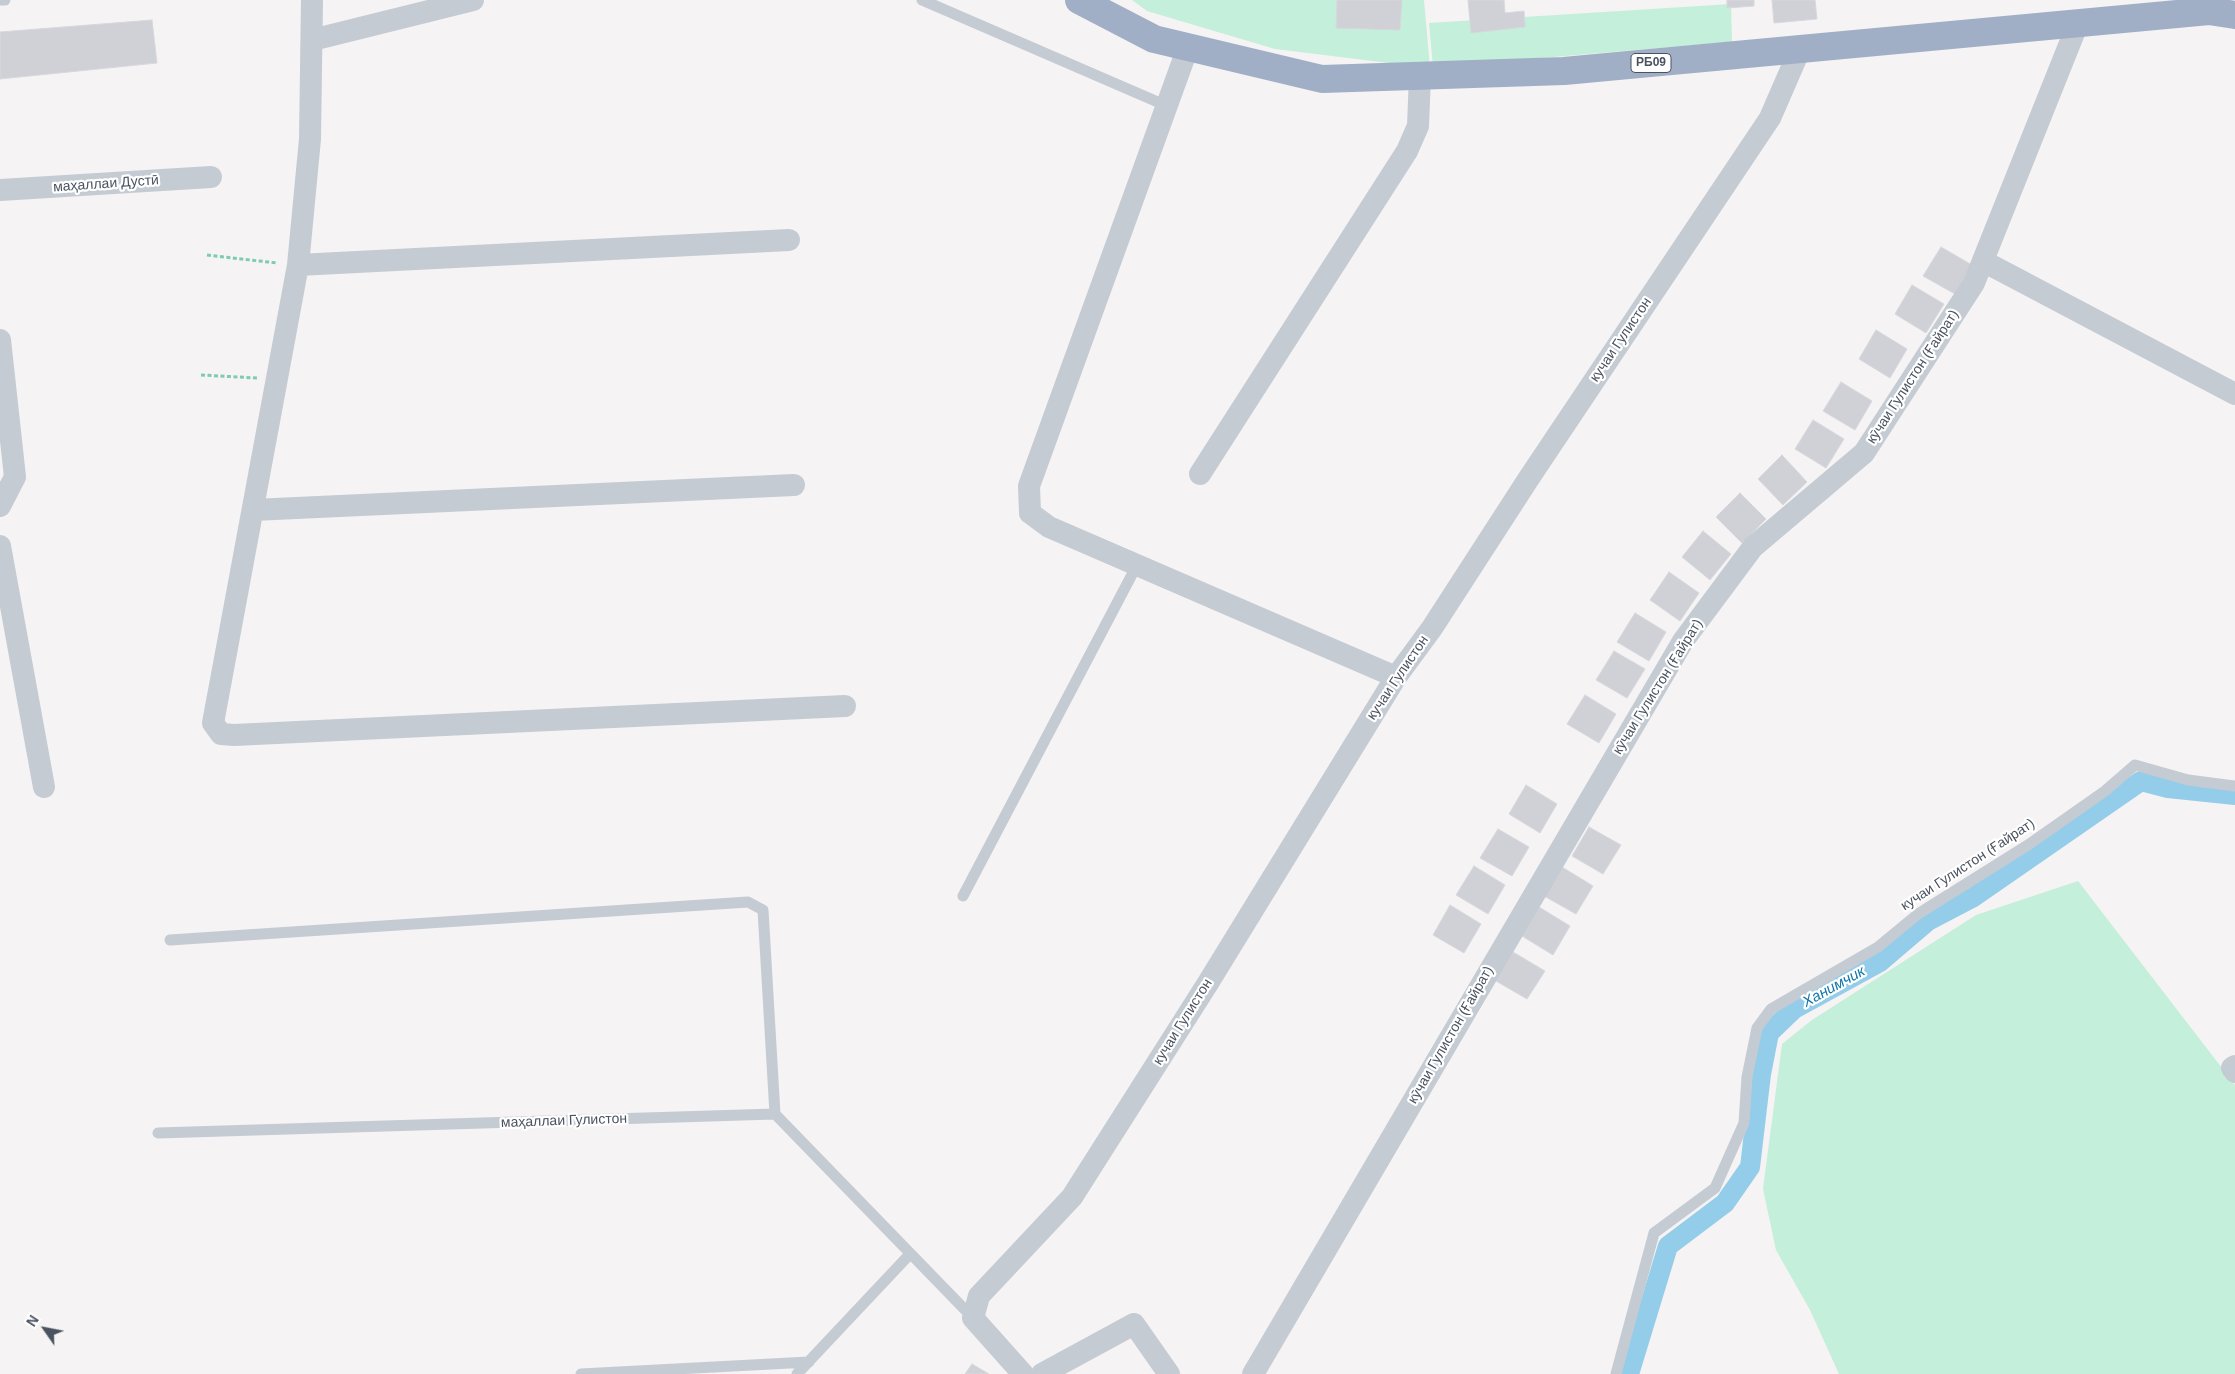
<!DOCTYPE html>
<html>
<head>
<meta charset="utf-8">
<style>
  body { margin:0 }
  #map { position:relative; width:2235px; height:1374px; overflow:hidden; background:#f5f3f3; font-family:Arial,sans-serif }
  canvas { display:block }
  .north { position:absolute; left:20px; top:1304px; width:50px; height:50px; -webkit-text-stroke:4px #fff; paint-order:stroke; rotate:303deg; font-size:14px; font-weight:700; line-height:20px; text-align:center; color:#4b5360 }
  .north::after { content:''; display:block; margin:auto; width:18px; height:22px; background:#4b5360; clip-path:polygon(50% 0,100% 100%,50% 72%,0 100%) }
</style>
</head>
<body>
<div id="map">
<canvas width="2235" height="1374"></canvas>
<div class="north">N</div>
</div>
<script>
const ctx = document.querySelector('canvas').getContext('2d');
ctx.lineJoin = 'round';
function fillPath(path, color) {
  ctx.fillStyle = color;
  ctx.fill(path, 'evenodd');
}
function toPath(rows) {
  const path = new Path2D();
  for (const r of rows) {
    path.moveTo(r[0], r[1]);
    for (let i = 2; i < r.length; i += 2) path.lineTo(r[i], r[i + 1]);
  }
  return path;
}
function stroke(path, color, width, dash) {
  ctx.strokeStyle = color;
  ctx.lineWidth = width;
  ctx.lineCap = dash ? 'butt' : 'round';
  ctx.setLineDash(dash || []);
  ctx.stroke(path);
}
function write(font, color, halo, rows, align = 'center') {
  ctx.font = font + ' Arial,sans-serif';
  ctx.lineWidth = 4.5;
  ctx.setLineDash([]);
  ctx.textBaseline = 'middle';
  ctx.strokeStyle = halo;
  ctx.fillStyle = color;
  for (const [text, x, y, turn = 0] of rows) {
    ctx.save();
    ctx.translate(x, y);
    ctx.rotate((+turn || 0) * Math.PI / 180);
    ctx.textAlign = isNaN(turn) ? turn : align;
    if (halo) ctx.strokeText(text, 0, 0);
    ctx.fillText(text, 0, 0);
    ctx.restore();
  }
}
fillPath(toPath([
  [1132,0,1424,0,1430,68,1275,49,1147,11],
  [1731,4,1732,42,1433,67,1429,23],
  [2078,881,2235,1085,2235,1374,1839,1374,1810,1310,1776,1250,1763,1189,1782,1044,1812,1020,1976,915]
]), '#c4efda');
stroke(toPath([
  [1629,1374,1668,1246,1725,1203,1750,1167,1761,1074,1769,1033,1794,1009,1880,962,1928,921,1972,898,2141,781,2168,788,2235,795]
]), '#93cdea', 20);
const building = toPath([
  [1337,0,1402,0,1400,30,1336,28,1337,0],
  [1468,0,1504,0,1505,13,1524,11,1525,27,1471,33,1468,0],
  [1727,0,1754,0,1754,6,1727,8,1727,0],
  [1772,0,1815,0,1817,19,1774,23,1772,0],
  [152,20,157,63,0,79,0,32,152,20],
  [1941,247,1972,265,1955,294,1923,276,1941,247],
  [1912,285,1944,304,1926,333,1895,314,1912,285],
  [1876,330,1907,349,1890,378,1859,359,1876,330],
  [1841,382,1872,401,1855,430,1823,411,1841,382],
  [1813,420,1844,439,1826,468,1795,449,1813,420],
  [1782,455,1807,482,1783,505,1758,479,1782,455],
  [1740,493,1766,519,1742,543,1716,517,1740,493],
  [1703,531,1731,554,1710,580,1682,557,1703,531],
  [1669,572,1699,593,1680,621,1650,600,1669,572],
  [1635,613,1666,632,1649,661,1617,642,1635,613],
  [1614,651,1645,669,1627,698,1596,680,1614,651],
  [1585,695,1616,714,1599,743,1567,724,1585,695],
  [1526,785,1557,804,1540,833,1509,814,1526,785],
  [1589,827,1621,845,1603,874,1572,856,1589,827],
  [1498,829,1529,847,1512,876,1480,858,1498,829],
  [1474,866,1505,885,1488,914,1456,895,1474,866],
  [1562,867,1593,886,1576,914,1544,896,1562,867],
  [1450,905,1481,924,1464,953,1433,935,1450,905],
  [1539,907,1570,926,1553,955,1522,936,1539,907],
  [1513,952,1545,971,1527,999,1496,981,1513,952],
  [972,1364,989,1374,965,1374,972,1364]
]);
fillPath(building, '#d0d1d6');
stroke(building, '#d7d8dd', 1);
stroke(toPath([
  [207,255,277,263],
  [201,375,257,378]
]), '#7dccaf', 3, [4, 2.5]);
stroke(toPath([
  [0,0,5,0],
  [922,0,1167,106],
  [963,896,1137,565],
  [170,940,748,902,763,910,775,1114],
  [158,1133,775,1114,973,1318],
  [581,1374,809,1362],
  [797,1374,910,1254],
  [1616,1374,1654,1233,1715,1188,1744,1123,1747,1077,1757,1028,1771,1009,1878,947,1918,914,2028,845,2105,791,2135,765,2188,780,2235,786]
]), '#c4cbd3', 11);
stroke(toPath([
  [312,0,310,139,298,265,213,723,221,734,234,735,845,706],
  [312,40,473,0],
  [1188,47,1029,486,1030,513,1049,527,1396,677],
  [0,190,211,177],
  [1983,261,2235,394],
  [298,265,789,240],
  [0,340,15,477,0,506],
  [1200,474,1407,151,1418,126,1420,76],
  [253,510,794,485],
  [0,546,44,787],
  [2235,1066,2232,1068,2235,1072],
  [1023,1374,973,1318,979,1296,1072,1197,1208,983,1396,677,1432,628,1529,478,1770,118,1800,49],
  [1042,1374,1134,1324,1169,1374],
  [1253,1374,1683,641,1753,547,1864,453,1974,283,2078,23]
]), '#c4cbd3', 22);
stroke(toPath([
  [1079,0,1154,39,1322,79,1564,71,2209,11,2235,15]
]), '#a0aec6', 28);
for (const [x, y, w] of [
  [1651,63,40]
]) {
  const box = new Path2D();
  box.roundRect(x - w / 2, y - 9.5, w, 19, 4);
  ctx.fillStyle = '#fff';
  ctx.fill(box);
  stroke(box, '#4b5360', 1);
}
write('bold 12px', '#4b5360', null, [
  ["РБ09",1651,63]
]);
write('14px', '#4b5360', '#fff', [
  ["маҳаллаи Дустӣ",106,184,-4],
  ["кучаи Гулистон",1621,340,-56],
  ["кӯчаи Гулистон (Ғайрат)",1913,377,-57],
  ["кучаи Гулистон",1398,678,-56],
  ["кӯчаи Гулистон (Ғайрат)",1658,687,-58],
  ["кучаи Гулистон (Ғайрат)",1968,865,-33],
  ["кучаи Гулистон",1183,1022,-58],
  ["кӯчаи Гулистон (Ғайрат)",1451,1035,-60],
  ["маҳаллаи Гулистон",564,1121,-2]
]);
write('italic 15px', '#1277ab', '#fff', [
  ["Ханимчик",1834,987,-29]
]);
</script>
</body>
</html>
